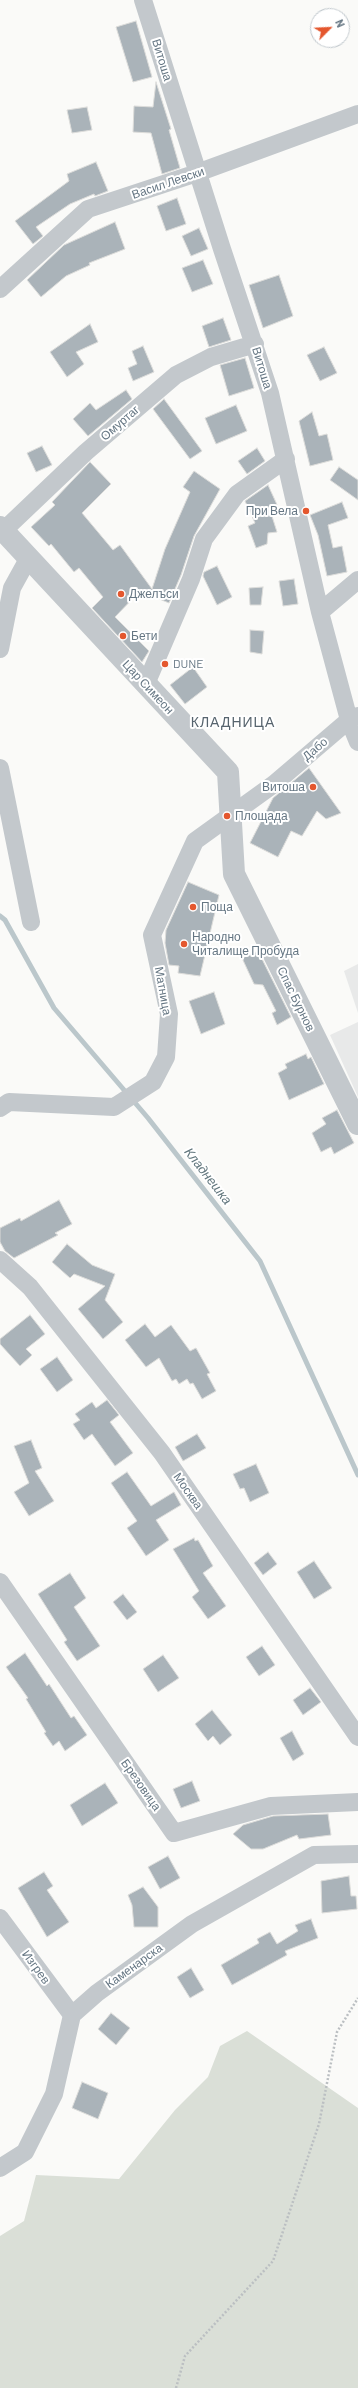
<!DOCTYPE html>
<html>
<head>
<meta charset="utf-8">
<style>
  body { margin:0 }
  #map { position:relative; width:358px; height:2388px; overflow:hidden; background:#fafaf8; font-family:Barlow,sans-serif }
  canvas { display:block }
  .north { position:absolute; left:310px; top:8px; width:40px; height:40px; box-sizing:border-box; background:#fff; border:1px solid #c1c8cd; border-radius:50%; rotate:66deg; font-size:11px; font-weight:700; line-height:16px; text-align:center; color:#657683 }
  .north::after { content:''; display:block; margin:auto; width:14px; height:18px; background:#e4572e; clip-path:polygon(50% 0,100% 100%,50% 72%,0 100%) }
</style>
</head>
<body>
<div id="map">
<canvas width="358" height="2388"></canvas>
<div class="north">N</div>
</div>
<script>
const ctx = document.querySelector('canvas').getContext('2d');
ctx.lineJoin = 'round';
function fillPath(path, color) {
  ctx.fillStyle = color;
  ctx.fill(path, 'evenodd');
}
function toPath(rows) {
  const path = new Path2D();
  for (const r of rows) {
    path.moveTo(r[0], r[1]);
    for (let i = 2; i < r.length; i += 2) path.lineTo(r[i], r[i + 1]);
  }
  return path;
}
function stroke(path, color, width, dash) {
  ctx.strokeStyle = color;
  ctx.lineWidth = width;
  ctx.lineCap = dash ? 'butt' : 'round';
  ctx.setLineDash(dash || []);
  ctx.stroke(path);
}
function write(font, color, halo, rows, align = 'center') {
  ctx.font = font + ' Barlow,sans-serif';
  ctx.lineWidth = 4;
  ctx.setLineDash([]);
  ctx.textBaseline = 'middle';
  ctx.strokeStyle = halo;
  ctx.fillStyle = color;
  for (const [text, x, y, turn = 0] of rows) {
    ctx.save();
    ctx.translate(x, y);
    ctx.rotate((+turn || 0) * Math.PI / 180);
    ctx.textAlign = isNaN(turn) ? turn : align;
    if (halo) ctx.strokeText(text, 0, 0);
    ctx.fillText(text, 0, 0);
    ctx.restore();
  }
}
fillPath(toPath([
  [358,964,358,1013,344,971],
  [358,1022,358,1097,330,1035]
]), '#e8e9e9');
fillPath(toPath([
  [247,2031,358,2108,358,2388,0,2388,0,2236,24,2221,36,2175,119,2179,175,2110,208,2077,220,2046]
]), '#dadfd7');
stroke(toPath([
  [0,916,5,920,54,1008,148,1118,260,1261,358,1475]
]), '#bbc7cb', 5);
const building = toPath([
  [136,21,152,77,133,82,116,27,136,21],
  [156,82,171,129,169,130,180,168,162,174,151,133,133,132,134,106,153,107,156,82],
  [87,107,92,130,72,133,67,110,87,107],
  [96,162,108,191,95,196,94,194,70,204,36,227,43,236,33,244,15,221,69,181,67,174,96,162],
  [177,198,186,224,166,231,157,206,177,198],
  [115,222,125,249,89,263,90,265,66,276,41,297,27,280,64,245,115,222],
  [199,228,208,249,191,256,182,236,199,228],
  [203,260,213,284,192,292,182,268,203,260],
  [279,275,293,316,263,328,249,285,279,275],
  [223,318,231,340,209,347,202,326,223,318],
  [90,324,98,342,76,352,84,364,67,377,50,352,90,324],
  [143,346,154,372,133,381,128,368,137,364,132,351,143,346],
  [324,347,337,373,320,381,307,355,324,347],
  [245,358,254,388,229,396,220,365,245,358],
  [126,390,132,399,88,436,73,419,90,403,96,410,126,390],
  [164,399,202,451,190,459,153,409,164,399],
  [236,405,247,431,216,444,205,418,236,405],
  [312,412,319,436,327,434,333,460,310,466,299,421,312,412],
  [42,446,52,465,36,472,27,453,42,446],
  [257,448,265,461,247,474,238,461,257,448],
  [90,462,111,484,82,513,113,550,120,545,152,589,165,549,190,492,183,487,194,471,220,489,194,536,181,575,169,603,140,591,115,617,149,651,142,662,92,608,103,597,79,568,74,572,51,544,49,546,31,527,55,505,52,502,90,462],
  [339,467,358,480,358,500,330,480,339,467],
  [268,485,279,509,272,513,270,510,277,532,268,533,267,544,256,548,248,526,255,523,245,501,268,485],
  [342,502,348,518,328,525,333,548,342,546,347,572,327,576,318,535,310,515,342,502],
  [217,566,232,597,217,605,203,576,204,572,217,566],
  [294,579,298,604,283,606,279,581,294,579],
  [263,587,261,605,250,605,249,588,263,587],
  [250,630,264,631,262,654,250,652,250,630],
  [193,667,207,687,185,704,170,685,193,667],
  [309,768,341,813,326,819,317,811,302,836,291,831,278,857,250,843,273,798,309,768],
  [188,882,219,895,200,976,178,973,179,966,169,965,165,943,166,930,188,882],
  [258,951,291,1017,277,1025,272,1013,276,1011,263,985,254,984,242,958,258,951],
  [214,992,225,1024,201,1034,189,1001,214,992],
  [306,1054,308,1059,311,1057,324,1084,289,1100,278,1073,287,1068,285,1064,306,1054],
  [337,1110,354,1143,334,1154,331,1147,321,1152,312,1133,326,1124,322,1118,337,1110],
  [59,1200,72,1224,55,1233,58,1235,14,1258,5,1251,0,1242,0,1228,20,1218,21,1221,59,1200],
  [67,1244,92,1265,115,1274,105,1300,123,1322,103,1339,78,1309,105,1286,74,1274,70,1278,52,1262,67,1244],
  [30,1315,45,1334,26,1349,32,1355,20,1366,0,1344,0,1339,30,1315],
  [145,1324,155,1337,171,1325,190,1351,196,1348,210,1373,207,1374,216,1391,202,1399,193,1383,190,1384,187,1379,179,1384,176,1379,172,1381,159,1358,146,1367,125,1340,145,1324],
  [57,1357,73,1380,57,1392,40,1369,57,1357],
  [107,1400,119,1415,110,1422,133,1453,115,1466,92,1434,84,1440,73,1424,80,1420,75,1414,92,1402,96,1408,107,1400],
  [197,1434,206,1448,183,1461,175,1447,197,1434],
  [31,1440,42,1468,35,1471,54,1501,29,1516,14,1492,29,1483,14,1446,31,1440],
  [256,1464,269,1493,250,1502,244,1488,240,1489,233,1474,256,1464],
  [127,1472,151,1506,174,1492,181,1505,156,1520,169,1540,146,1556,127,1528,137,1521,111,1483,127,1472],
  [194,1538,195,1541,198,1540,213,1566,203,1573,226,1606,208,1619,192,1597,199,1591,173,1549,194,1538],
  [268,1552,277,1564,263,1575,254,1563,268,1552],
  [314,1561,332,1588,314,1599,297,1572,314,1561],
  [70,1573,86,1598,74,1607,100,1646,77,1661,64,1642,67,1640,38,1594,70,1573],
  [123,1594,137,1612,127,1620,113,1602,123,1594],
  [262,1646,275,1665,259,1676,246,1657,262,1646],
  [25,1653,47,1686,49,1684,71,1718,74,1716,87,1735,65,1751,59,1741,53,1746,44,1733,46,1732,26,1699,28,1698,6,1667,25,1653],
  [163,1655,179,1678,158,1692,143,1669,163,1655],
  [310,1688,321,1702,303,1715,293,1700,310,1688],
  [212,1710,232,1735,220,1745,213,1736,208,1741,195,1724,212,1710],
  [292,1731,304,1754,293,1761,280,1738,292,1731],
  [192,1781,200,1801,181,1808,173,1789,192,1781],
  [105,1783,118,1803,82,1826,70,1805,105,1783],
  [328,1814,331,1835,299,1839,297,1835,263,1849,251,1849,233,1834,243,1825,273,1816,328,1814],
  [168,1856,180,1878,160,1889,148,1867,168,1856],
  [44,1872,53,1886,47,1890,69,1922,47,1937,18,1888,44,1872],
  [349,1876,351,1896,356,1896,357,1909,322,1913,321,1881,349,1876],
  [143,1887,158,1907,158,1927,134,1927,132,1905,128,1895,143,1887],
  [311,1919,318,1938,285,1951,287,1955,232,1985,221,1965,259,1943,257,1939,270,1932,277,1944,298,1931,295,1925,311,1919],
  [191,1968,204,1990,190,1998,177,1977,191,1968],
  [111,2013,130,2028,116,2045,98,2029,111,2013],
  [82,2082,108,2093,98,2119,72,2108,82,2082]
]);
fillPath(building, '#aab3b9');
stroke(building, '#dcdcda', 1);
stroke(toPath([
  [176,2388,185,2356,273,2261,319,2124,337,2032,358,1998]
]), '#bbbfc2', 2.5, [2, 2]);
stroke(toPath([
  [143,0,222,249,270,393,320,612,349,720,358,742],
  [0,289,88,209,197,173,358,114],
  [3,531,86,452,176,375,211,357,255,344],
  [320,612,358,580],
  [0,649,12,588,28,559],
  [146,684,191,579,204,539,237,494,286,459],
  [0,768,31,922],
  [0,1108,9,1102,114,1107,153,1082,166,1057,169,1014,152,935,195,841,274,784,349,720,358,716],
  [0,1260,30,1287,162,1453,358,1737],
  [0,1582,174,1833,271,1806,358,1802],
  [0,1918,72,2015],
  [0,2168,25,2152,54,2094,72,2015,97,1993,192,1924,314,1855,358,1854]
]), '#c3c8cc', 18);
stroke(toPath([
  [0,527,228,772,234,874,358,1124]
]), '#c3c8cc', 22);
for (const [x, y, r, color] of [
  [306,511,4,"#e4572e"],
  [121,594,4,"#e4572e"],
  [123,636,4,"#e4572e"],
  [165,664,4,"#e4572e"],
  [313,787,4,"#e4572e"],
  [227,816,4,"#e4572e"],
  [193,907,4,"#e4572e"],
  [184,944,4,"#e4572e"]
]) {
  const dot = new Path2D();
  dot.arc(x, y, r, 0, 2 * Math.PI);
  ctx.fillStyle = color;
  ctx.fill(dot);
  stroke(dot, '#fff', 1.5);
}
write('12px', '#657683', '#fff', [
  ["Витоша",162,60,73],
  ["Васил Левски",168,183,-19],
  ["Витоша",262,368,73],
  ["Омуртаг",120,423,-41],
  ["Цар Симеон",148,687,47],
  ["Дабо",315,749,-40],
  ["Матница",163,991,80],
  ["Спас Бурнов",296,999,64],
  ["Москва",188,1491,55],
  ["Брезовица",141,1785,55],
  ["Каменарска",134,1966,-36],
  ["Изгрев",36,1967,54]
]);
write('12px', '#657683', '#fff', [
  ["При Вела",298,511,"right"],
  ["Джелъси",129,594],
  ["Бети",131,636],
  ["DUNE",173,664],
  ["Витоша",305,787,"right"],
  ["Площада",235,816],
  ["Поща",201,907],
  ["Народно",192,937],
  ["Читалище Пробуда",192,951]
], 'left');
write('italic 13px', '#60757c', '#fff', [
  ["Кладнешка",208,1176,52]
]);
ctx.letterSpacing = '1px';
write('14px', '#57646e', '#fff', [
  ["КЛАДНИЦА",233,722]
]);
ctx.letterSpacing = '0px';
</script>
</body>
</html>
